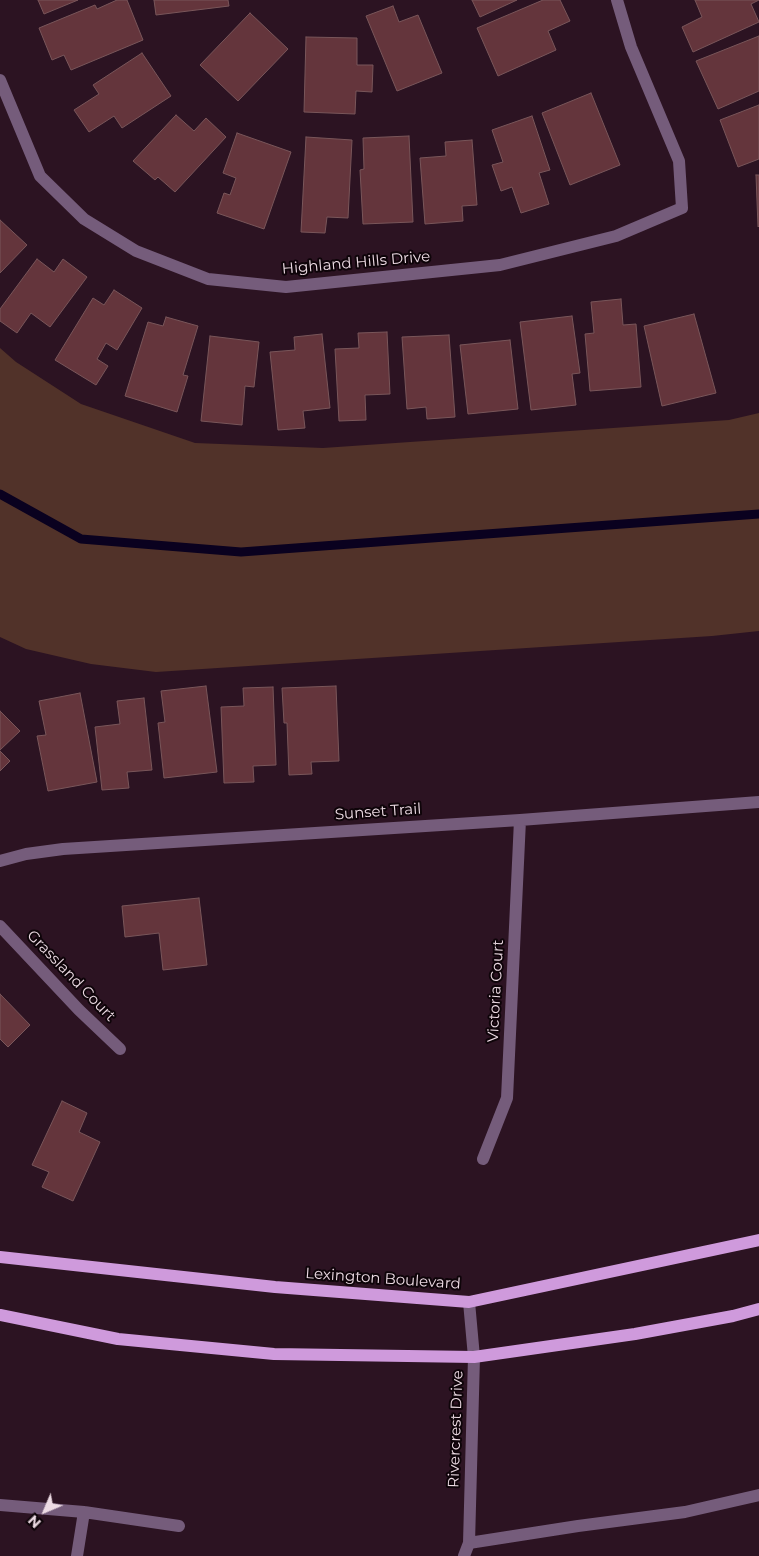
<!DOCTYPE html>
<html>
<head>
<meta charset="utf-8">
<style>
  body { margin:0 }
  #map { position:relative; width:759px; height:1556px; overflow:hidden; background:#2c1322; font-family:Montserrat,sans-serif }
  canvas { display:block }
  .north { position:absolute; left:20px; top:1486px; width:50px; height:50px; -webkit-text-stroke:4px #0e0409; paint-order:stroke; rotate:225deg; font-size:14px; font-weight:700; line-height:20px; text-align:center; color:#eddbe4 }
  .north::after { content:''; display:block; margin:auto; width:18px; height:22px; background:#eddbe4; clip-path:polygon(50% 0,100% 100%,50% 72%,0 100%) }
</style>
</head>
<body>
<div id="map">
<canvas width="759" height="1556"></canvas>
<div class="north">N</div>
</div>
<script>
const ctx = document.querySelector('canvas').getContext('2d');
ctx.lineJoin = 'round';
function fillPath(path, color) {
  ctx.fillStyle = color;
  ctx.fill(path, 'evenodd');
}
function toPath(rows) {
  const path = new Path2D();
  for (const r of rows) {
    path.moveTo(r[0], r[1]);
    for (let i = 2; i < r.length; i += 2) path.lineTo(r[i], r[i + 1]);
  }
  return path;
}
function stroke(path, color, width, dash) {
  ctx.strokeStyle = color;
  ctx.lineWidth = width;
  ctx.lineCap = dash ? 'butt' : 'round';
  ctx.setLineDash(dash || []);
  ctx.stroke(path);
}
function write(font, color, halo, rows, align = 'center') {
  ctx.font = font + ' Montserrat,sans-serif';
  ctx.lineWidth = 4;
  ctx.setLineDash([]);
  ctx.textBaseline = 'middle';
  ctx.strokeStyle = halo;
  ctx.fillStyle = color;
  for (const [text, x, y, turn = 0] of rows) {
    ctx.save();
    ctx.translate(x, y);
    ctx.rotate((+turn || 0) * Math.PI / 180);
    ctx.textAlign = isNaN(turn) ? turn : align;
    if (halo) ctx.strokeText(text, 0, 0);
    ctx.fillText(text, 0, 0);
    ctx.restore();
  }
}
fillPath(toPath([
  [0,348,16,362,81,404,195,443,323,448,729,420,759,413,759,631,712,636,156,672,91,664,26,649,0,637]
]), '#513229');
stroke(toPath([
  [0,494,81,539,241,552,759,514]
]), '#0a011f', 9);
const building = toPath([
  [38,0,78,0,44,14,38,0],
  [117,0,127,0,143,40,71,70,64,55,52,60,39,28,95,5,97,9,117,0],
  [154,0,228,0,229,6,156,15,154,0],
  [472,0,517,0,480,17,472,0],
  [543,0,560,0,570,21,548,31,556,50,498,76,477,28,543,0],
  [695,0,759,0,751,4,759,22,693,52,682,27,702,17,695,0],
  [393,6,399,22,418,15,442,73,397,91,366,16,393,6],
  [250,13,288,49,238,101,200,65,250,13],
  [759,36,759,91,718,109,696,61,759,36],
  [306,37,357,38,357,65,373,65,372,92,356,91,355,114,304,112,306,37],
  [142,53,171,96,122,128,114,116,89,132,74,110,99,94,93,85,142,53],
  [591,93,620,165,570,185,542,113,591,93],
  [759,105,759,159,738,167,720,120,759,105],
  [176,115,194,131,206,118,226,137,175,192,158,177,155,180,133,161,176,115],
  [532,116,550,170,539,173,549,204,521,213,512,187,501,191,492,165,503,162,492,130,532,116],
  [237,133,291,152,264,229,217,213,224,193,230,195,236,178,223,173,237,133],
  [409,136,413,222,363,224,360,170,364,169,363,138,409,136],
  [306,137,352,140,348,218,327,217,325,233,301,232,306,137],
  [472,140,477,205,462,206,463,221,425,224,420,158,446,156,445,142,472,140],
  [756,175,759,175,759,226,758,227,756,175],
  [0,220,27,245,0,273,0,220],
  [37,259,54,272,63,259,87,277,50,327,31,313,17,333,0,321,0,309,37,259],
  [114,290,142,308,117,350,106,343,97,359,108,366,96,385,55,360,93,298,104,305,114,290],
  [621,299,623,325,636,324,641,387,590,391,585,334,594,333,591,302,621,299],
  [694,314,716,393,662,406,644,326,694,314],
  [572,316,580,373,572,374,576,405,531,410,520,322,572,316],
  [166,317,198,326,183,375,188,376,177,412,125,396,148,322,163,326,166,317],
  [387,332,390,394,365,395,366,420,339,421,335,349,359,348,358,333,387,332],
  [322,334,330,408,303,411,305,428,278,430,270,352,295,350,294,337,322,334],
  [449,335,455,417,427,419,426,407,407,409,402,337,449,335],
  [210,336,259,342,254,387,245,386,242,425,201,421,210,336],
  [510,340,518,409,468,414,460,345,510,340],
  [206,686,217,772,164,778,158,723,165,722,161,691,206,686],
  [336,686,339,761,311,762,312,774,289,775,287,723,284,723,282,688,336,686],
  [273,687,276,765,253,766,254,782,224,783,221,707,244,706,243,688,273,687],
  [80,693,97,782,48,791,37,736,46,735,39,701,80,693],
  [144,698,152,770,127,772,129,788,102,790,95,727,120,724,117,701,144,698],
  [0,711,20,731,0,750,0,711],
  [0,751,10,761,0,771,0,751],
  [199,898,207,965,163,970,159,933,125,937,122,906,199,898],
  [0,994,30,1025,8,1047,0,1039,0,994],
  [62,1101,87,1113,79,1132,100,1142,73,1201,42,1187,49,1172,32,1165,62,1101]
]);
fillPath(building, '#64353c');
stroke(building, '#79565a', 1);
stroke(toPath([
  [0,80,40,176,84,219,136,251,208,279,286,287,500,265,616,236,682,208,679,161,631,47,617,0],
  [0,861,26,854,63,849,520,820,759,802],
  [0,926,79,1010,120,1049],
  [483,1159,507,1098,520,820],
  [0,1505,84,1512,179,1526],
  [469,1543,578,1526,685,1512,759,1495],
  [77,1556,84,1512],
  [464,1556,469,1543,474,1357,469,1302]
]), '#755c7b', 12);
stroke(toPath([
  [0,1257,275,1287,469,1302,759,1240],
  [0,1315,118,1339,274,1354,474,1357,635,1334,733,1316,759,1309]
]), '#cf9adc', 12);
write('15px', '#eddbe4', '#0e0409', [
  ["Highland Hills Drive",356,263,-5],
  ["Sunset Trail",378,812,-4],
  ["Grassland Court",71,976,46],
  ["Victoria Court",496,991,-87],
  ["Lexington Boulevard",383,1279,4],
  ["Rivercrest Drive",456,1429,-88]
]);
</script>
</body>
</html>
